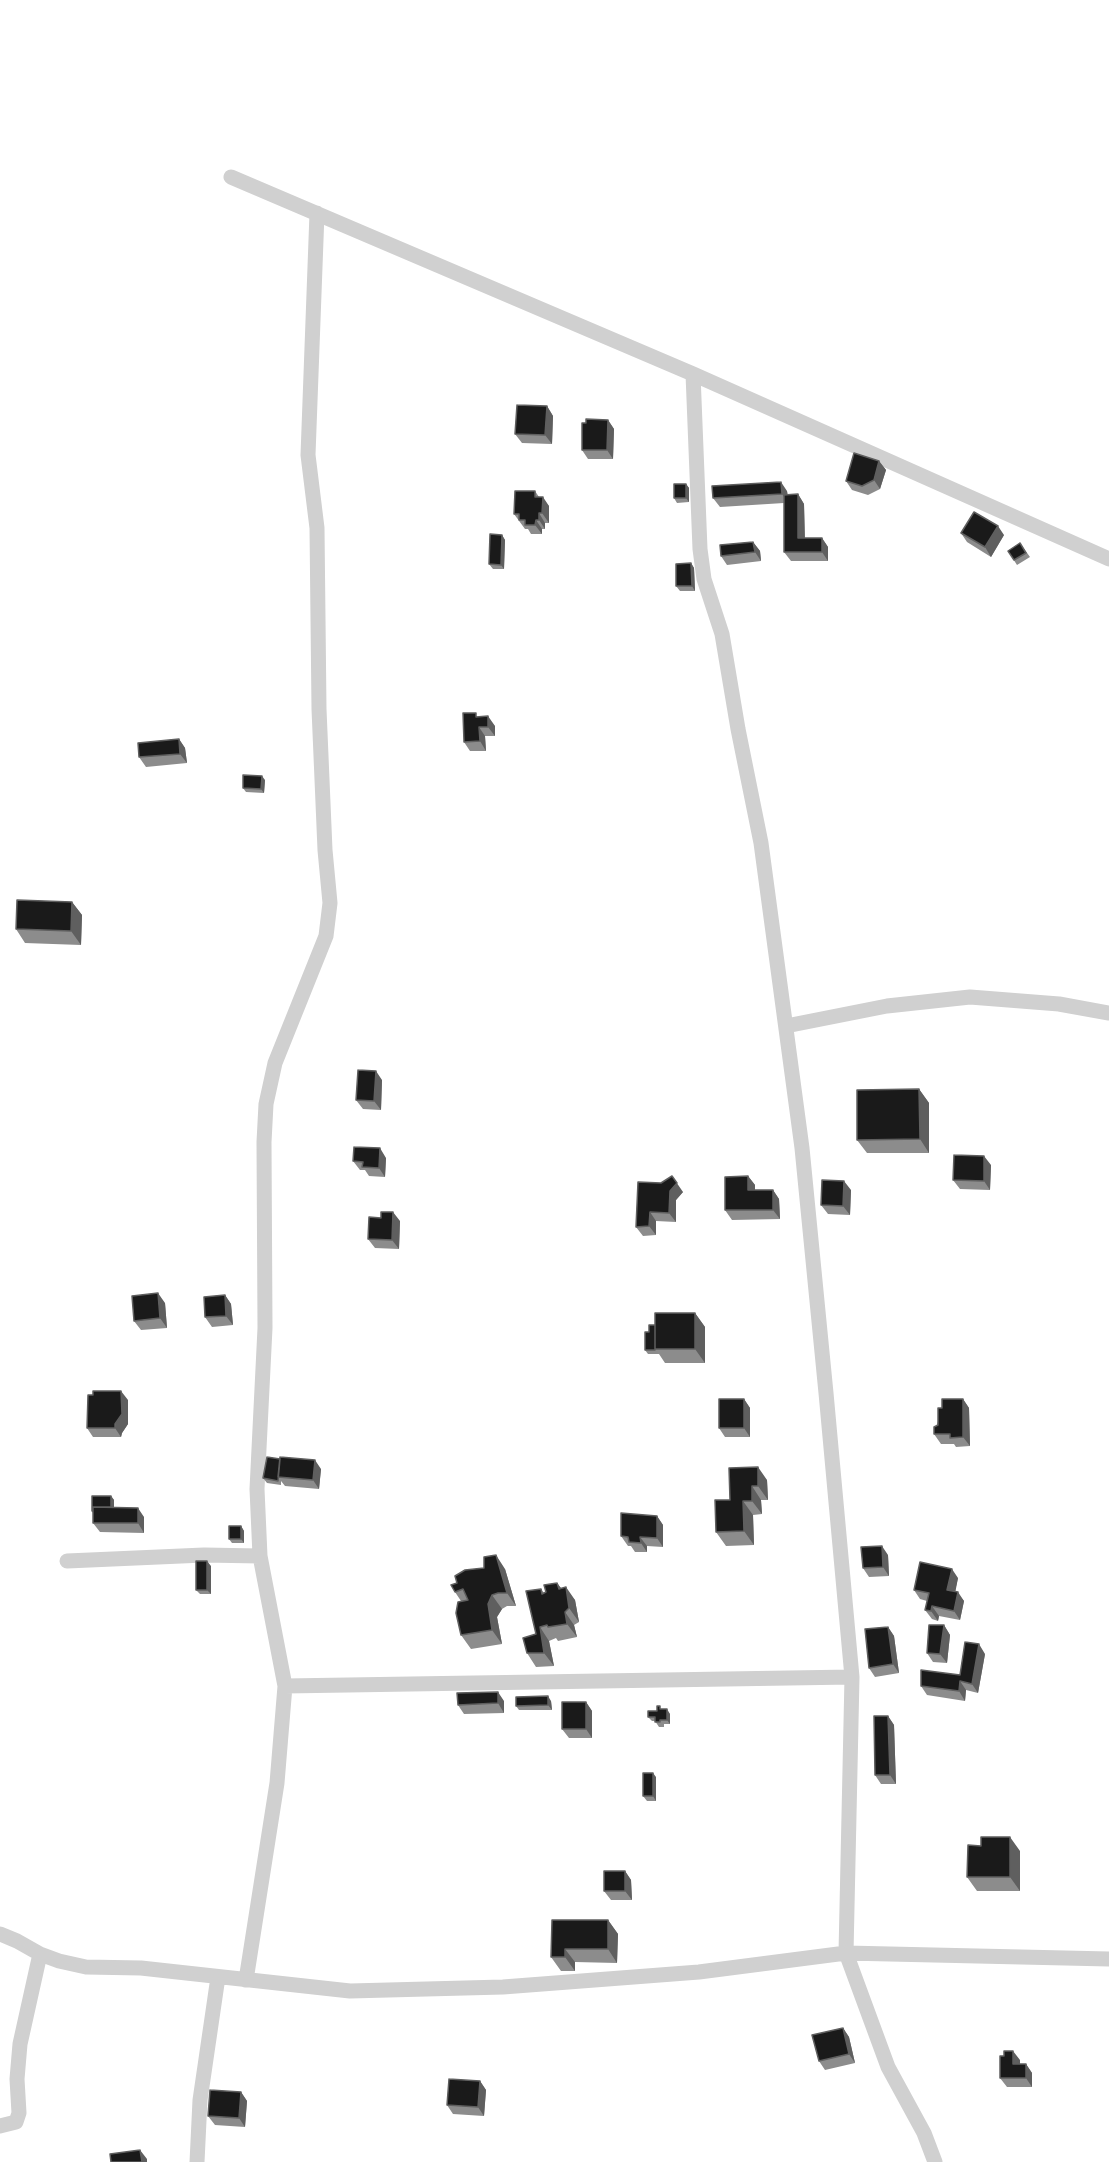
<!DOCTYPE html>
<html>
<head>
<meta charset="utf-8">
<style>
  body { margin:0 }
  canvas { display:block; background:#fff }
</style>
</head>
<body>
<canvas width="1109" height="2162"></canvas>
<script>
const ctx = document.querySelector('canvas').getContext('2d');
ctx.lineJoin = 'round';
function toPath(rows) {
  const path = new Path2D();
  for (const r of rows) {
    path.moveTo(r[0], r[1]);
    for (let i = 2; i < r.length; i += 2) path.lineTo(r[i], r[i + 1]);
  }
  return path;
}
function stroke(path, color, width, dash) {
  ctx.strokeStyle = color;
  ctx.lineWidth = width;
  ctx.lineCap = dash ? 'butt' : 'round';
  ctx.setLineDash(dash || []);
  ctx.stroke(path);
}
function fillPath(path, color) {
  ctx.fillStyle = color;
  ctx.fill(path, 'evenodd');
}
stroke(toPath([
  [231,177,693,374,1109,559],
  [693,374,700,549,704,579,722,634,738,729,761,843,802,1148,826,1393,852,1677,846,1953,888,2067,924,2133,935,2162],
  [786,1026,887,1006,970,997,1059,1004,1109,1013],
  [260,1556,257,1489,265,1328,264,1142,266,1104,275,1063,326,936,330,903,325,850,319,709,317,528,308,455,317,213],
  [67,1561,204,1555,260,1556,285,1686,277,1783,246,1980],
  [285,1686,852,1677],
  [0,1934,17,1941,40,1954,59,1961,86,1967,141,1968,350,1991,503,1987,699,1972,846,1953,1109,1959],
  [0,2126,16,2122,19,2113,17,2079,20,2044,40,1954],
  [197,2162,200,2100,218,1977]
]), '#d0d0d0', 15);
fillPath(toPath([
  [547,406,553,416,552,444,522,443,515,434],
  [608,420,614,429,613,459,588,459,582,450],
  [879,461,886,470,880,489,868,495,852,490,846,481],
  [686,484,689,488,689,502,677,503,674,498],
  [535,491,539,497,549,506,549,523,545,523,545,529,542,529,542,534,531,534,528,529,525,529,514,514],
  [787,491,788,495,798,494,804,504,805,538,822,538,828,547,828,561,791,561,784,552,784,503,720,507,713,498],
  [961,533,1004,535,991,557,967,542],
  [502,535,505,540,504,569,493,569,489,564],
  [753,542,760,551,761,561,727,565,721,556],
  [1020,543,1030,557,1017,565,1008,551],
  [691,563,694,568,695,591,680,591,676,586],
  [478,717,495,726,495,736,485,736,486,751,470,751,464,742],
  [179,739,185,748,187,763,146,767,139,757],
  [265,780,264,793,246,792,243,788],
  [72,902,82,915,81,945,25,943,16,929],
  [382,1080,381,1110,363,1109,356,1100],
  [919,1089,929,1103,929,1153,867,1153,857,1140],
  [386,1158,385,1177,369,1176,365,1170,360,1170,353,1161],
  [991,1165,990,1190,960,1189,953,1180],
  [748,1176,755,1185,755,1190,773,1190,779,1199,780,1219,732,1220,725,1210],
  [638,1182,683,1192,676,1200,676,1222,656,1221,656,1235,643,1236,636,1227],
  [851,1190,850,1215,828,1214,821,1205],
  [400,1221,399,1249,375,1248,368,1239],
  [225,1295,231,1304,233,1325,212,1327,205,1317],
  [165,1303,167,1328,141,1330,134,1321],
  [695,1313,705,1327,705,1363,665,1363,659,1354,648,1354,645,1350,649,1332,655,1325],
  [744,1399,750,1408,750,1437,725,1437,719,1428],
  [963,1399,969,1408,970,1446,956,1447,954,1444,941,1444,934,1434,942,1408],
  [128,1400,128,1424,122,1433,121,1437,93,1437,87,1428],
  [729,1468,767,1480,768,1500,761,1500,762,1514,753,1515,754,1545,726,1546,716,1532,730,1500],
  [321,1469,319,1489,285,1486,281,1481,281,1485,267,1483,263,1478],
  [111,1496,114,1500,114,1507,144,1517,144,1533,100,1532,93,1523,93,1513,92,1511],
  [657,1516,663,1525,663,1547,647,1546,647,1552,635,1552,631,1546,628,1546,621,1536],
  [241,1526,244,1531,244,1543,232,1543,229,1539],
  [888,1555,889,1576,869,1577,863,1568],
  [211,1566,211,1594,200,1594,196,1590],
  [505,1569,516,1606,507,1606,502,1609,497,1617,502,1644,471,1649,461,1635,461,1601,455,1592],
  [958,1578,955,1591,964,1601,960,1620,939,1616,938,1621,932,1619,925,1610,927,1601,920,1599,914,1590],
  [557,1583,561,1588,575,1600,579,1622,574,1625,577,1637,558,1641,556,1638,549,1641,554,1666,536,1667,527,1653,536,1634,541,1589,544,1593],
  [944,1625,950,1635,947,1663,933,1662,927,1653],
  [888,1627,894,1636,899,1673,875,1677,869,1668],
  [985,1654,978,1693,966,1690,965,1701,927,1695,921,1686,960,1675],
  [504,1701,504,1713,464,1714,458,1705],
  [551,1701,552,1710,519,1710,516,1706],
  [586,1702,592,1711,592,1738,569,1738,562,1729],
  [662,1709,670,1714,670,1724,664,1724,664,1727,659,1727,655,1721,652,1721,648,1717,657,1711],
  [888,1716,894,1725,896,1784,881,1784,875,1775],
  [656,1777,656,1801,647,1801,643,1796],
  [1020,1851,1020,1891,977,1891,967,1877],
  [625,1871,631,1880,632,1900,611,1900,604,1891],
  [608,1920,618,1934,617,1963,575,1962,575,1971,561,1971,551,1957],
  [843,2028,849,2037,855,2063,825,2070,819,2061],
  [1020,2060,1020,2064,1026,2064,1032,2073,1032,2087,1007,2087,1000,2078],
  [480,2081,486,2090,484,2116,453,2114,447,2105],
  [241,2092,247,2101,245,2127,215,2125,208,2116]
]), '#8c8c8c');
fillPath(toPath([
  [547,406,553,416,552,444,545,435],
  [608,420,614,429,613,459,607,450],
  [879,461,886,470,880,489,874,480],
  [781,482,787,491,788,503,782,494],
  [686,484,689,488,689,502,686,498],
  [798,494,804,504,805,547,798,538],
  [543,497,549,506,549,523,542,513],
  [539,513,545,523,545,529,539,520],
  [536,520,542,529,542,534,535,525],
  [998,526,1004,535,991,557,985,547],
  [502,535,505,540,504,569,501,565],
  [822,538,828,547,828,561,822,552],
  [753,542,760,551,761,561,755,552],
  [691,563,694,568,695,591,692,586],
  [488,716,495,726,495,736,488,727],
  [479,727,485,736,486,751,480,741],
  [179,739,185,748,187,763,180,754],
  [262,776,265,780,264,793,261,789],
  [72,902,82,915,81,945,71,931],
  [376,1071,382,1080,381,1110,374,1101],
  [919,1089,929,1103,929,1153,920,1139],
  [380,1148,386,1158,385,1177,379,1168],
  [984,1156,991,1165,990,1190,984,1181],
  [672,1176,683,1192,676,1200,676,1222,669,1213,670,1191],
  [748,1176,755,1185,755,1199,748,1190],
  [844,1181,851,1190,850,1215,843,1206],
  [773,1190,779,1199,780,1219,773,1210],
  [393,1212,400,1221,399,1249,392,1240],
  [650,1212,656,1221,656,1235,649,1226],
  [158,1293,165,1303,167,1328,160,1318],
  [225,1295,231,1304,233,1325,226,1316],
  [695,1313,705,1327,705,1363,695,1349],
  [121,1391,128,1400,128,1424,122,1433,121,1437,115,1428],
  [744,1399,750,1408,750,1437,744,1428],
  [963,1399,969,1408,970,1446,963,1437],
  [315,1460,321,1469,319,1489,313,1480],
  [758,1467,767,1480,768,1500,758,1486],
  [752,1486,761,1500,762,1514,752,1501],
  [111,1496,114,1500,114,1516,111,1512],
  [743,1501,753,1515,754,1545,744,1531],
  [138,1508,144,1517,144,1533,138,1523],
  [657,1516,663,1525,663,1547,657,1538],
  [241,1526,244,1531,244,1543,241,1539],
  [640,1537,647,1546,647,1552,641,1543],
  [882,1546,888,1555,889,1576,883,1567],
  [496,1555,505,1569,516,1606,507,1593],
  [207,1561,211,1566,211,1594,207,1590],
  [952,1569,958,1578,954,1599,947,1590],
  [557,1583,567,1596,566,1587,575,1600,579,1622,569,1608,559,1589],
  [958,1592,964,1601,960,1620,954,1611],
  [492,1595,502,1609,497,1617,502,1644,492,1630,488,1604],
  [932,1606,939,1616,938,1621,931,1611],
  [565,1612,574,1625,577,1637,567,1624],
  [944,1625,950,1635,947,1663,940,1654],
  [540,1627,549,1641,554,1666,544,1653],
  [888,1627,894,1636,899,1673,893,1664],
  [979,1644,985,1654,978,1693,972,1684],
  [960,1681,966,1690,965,1701,959,1691],
  [498,1692,504,1701,504,1713,498,1703],
  [548,1696,551,1701,552,1710,548,1705],
  [586,1702,592,1711,592,1738,586,1729],
  [667,1709,670,1714,670,1724,667,1720],
  [888,1716,894,1725,896,1784,890,1775],
  [653,1773,656,1777,656,1801,653,1796],
  [1010,1837,1020,1851,1020,1891,1010,1877],
  [625,1871,631,1880,632,1900,625,1891],
  [608,1920,618,1934,617,1963,608,1949],
  [565,1949,575,1962,575,1971,565,1957],
  [843,2028,849,2037,855,2063,849,2054],
  [1013,2051,1020,2060,1020,2073,1013,2064],
  [1026,2064,1032,2073,1032,2087,1026,2078],
  [480,2081,486,2090,484,2116,478,2107],
  [241,2092,247,2101,245,2127,239,2118],
  [140,2150,147,2159,147,2162,142,2162]
]), '#5f5f5f');
const building = toPath([
  [517,405,547,406,545,435,515,434,517,405],
  [586,419,608,420,607,450,582,450,582,423,586,423,586,419],
  [854,453,879,461,874,480,862,486,846,481,854,453],
  [781,482,782,494,713,498,712,486,781,482],
  [674,484,686,484,686,498,674,498,674,484],
  [515,491,535,491,535,497,543,497,542,513,539,513,539,520,536,520,535,525,525,525,525,520,519,520,519,514,514,514,515,491],
  [798,494,798,538,822,538,822,552,784,552,784,495,798,494],
  [974,512,998,526,985,547,961,533,974,512],
  [490,534,502,535,501,565,489,564,490,534],
  [753,542,755,552,721,556,720,545,753,542],
  [1020,543,1026,553,1014,560,1008,551,1020,543],
  [691,563,692,586,676,586,676,564,691,563],
  [463,713,476,713,476,717,488,716,488,727,479,727,480,741,464,742,463,713],
  [179,739,180,754,139,757,138,743,179,739],
  [243,775,262,776,261,789,243,788,243,775],
  [17,900,72,902,71,931,16,929,17,900],
  [358,1070,376,1071,374,1101,356,1100,358,1070],
  [919,1089,920,1139,857,1140,857,1090,919,1089],
  [354,1147,380,1148,379,1168,362,1167,363,1162,353,1161,354,1147],
  [954,1155,984,1156,984,1181,953,1180,954,1155],
  [672,1176,677,1183,670,1191,669,1213,650,1212,649,1226,636,1227,638,1182,661,1183,672,1176],
  [748,1176,748,1190,773,1190,773,1210,725,1210,725,1177,748,1176],
  [822,1180,844,1181,843,1206,821,1205,822,1180],
  [381,1212,393,1212,392,1240,368,1239,369,1217,381,1218,381,1212],
  [158,1293,160,1318,134,1321,132,1296,158,1293],
  [225,1295,226,1316,205,1317,204,1297,225,1295],
  [655,1313,695,1313,695,1349,655,1349,655,1313],
  [649,1325,655,1325,655,1350,645,1350,645,1332,649,1332,649,1325],
  [93,1391,121,1391,122,1414,115,1424,115,1428,87,1428,88,1395,93,1395,93,1391],
  [719,1399,744,1399,744,1428,719,1428,719,1399],
  [942,1399,963,1399,963,1437,950,1438,950,1434,934,1434,934,1427,938,1425,938,1408,942,1408,942,1399],
  [267,1457,280,1459,278,1481,263,1478,267,1457],
  [280,1457,315,1460,313,1480,278,1477,280,1457],
  [758,1467,758,1486,752,1486,752,1501,743,1501,744,1531,716,1532,715,1500,730,1500,729,1468,758,1467],
  [92,1496,111,1496,111,1507,93,1507,93,1511,92,1511,92,1496],
  [93,1507,138,1508,138,1523,93,1523,93,1507],
  [621,1513,657,1516,657,1538,640,1537,641,1543,629,1542,628,1537,621,1536,621,1513],
  [229,1526,241,1526,241,1539,229,1539,229,1526],
  [882,1546,883,1567,863,1568,861,1547,882,1546],
  [496,1555,507,1593,498,1593,492,1595,488,1604,492,1630,461,1635,456,1613,458,1602,468,1600,463,1589,455,1592,451,1585,457,1583,455,1576,465,1570,484,1568,484,1557,496,1555],
  [196,1561,207,1561,207,1590,196,1590,196,1561],
  [920,1562,952,1569,947,1590,958,1592,954,1611,932,1606,931,1611,925,1610,929,1593,914,1590,920,1562],
  [557,1583,559,1589,566,1587,569,1608,565,1612,567,1624,548,1627,547,1625,540,1627,544,1653,527,1653,523,1638,536,1634,526,1591,541,1589,542,1594,546,1592,544,1585,557,1583],
  [929,1625,944,1625,940,1654,927,1653,929,1625],
  [888,1627,893,1664,869,1668,865,1629,888,1627],
  [965,1642,979,1644,972,1684,960,1681,959,1691,921,1686,921,1670,960,1675,965,1642],
  [498,1692,498,1703,458,1705,457,1693,498,1692],
  [548,1696,548,1705,516,1706,516,1697,548,1696],
  [562,1702,586,1702,586,1729,562,1729,562,1702],
  [657,1706,660,1706,660,1709,667,1709,667,1720,660,1720,660,1722,655,1722,655,1717,648,1717,648,1711,657,1711,657,1706],
  [874,1716,888,1716,890,1775,875,1775,874,1716],
  [643,1773,653,1773,653,1796,643,1796,643,1773],
  [981,1837,1010,1837,1010,1877,967,1877,968,1845,981,1846,981,1837],
  [604,1871,625,1871,625,1891,604,1891,604,1871],
  [552,1920,608,1920,608,1949,565,1949,565,1957,551,1957,552,1920],
  [843,2028,849,2054,819,2061,812,2035,843,2028],
  [1004,2051,1013,2051,1013,2064,1026,2064,1026,2078,1000,2078,1000,2056,1004,2056,1004,2051],
  [449,2079,480,2081,478,2107,447,2105,449,2079],
  [210,2090,241,2092,239,2118,208,2116,210,2090],
  [140,2150,142,2162,111,2162,110,2154,140,2150]
]);
fillPath(building, '#1a1a1a');
stroke(building, '#5f5f5f', 1.5);
</script>
</body>
</html>
